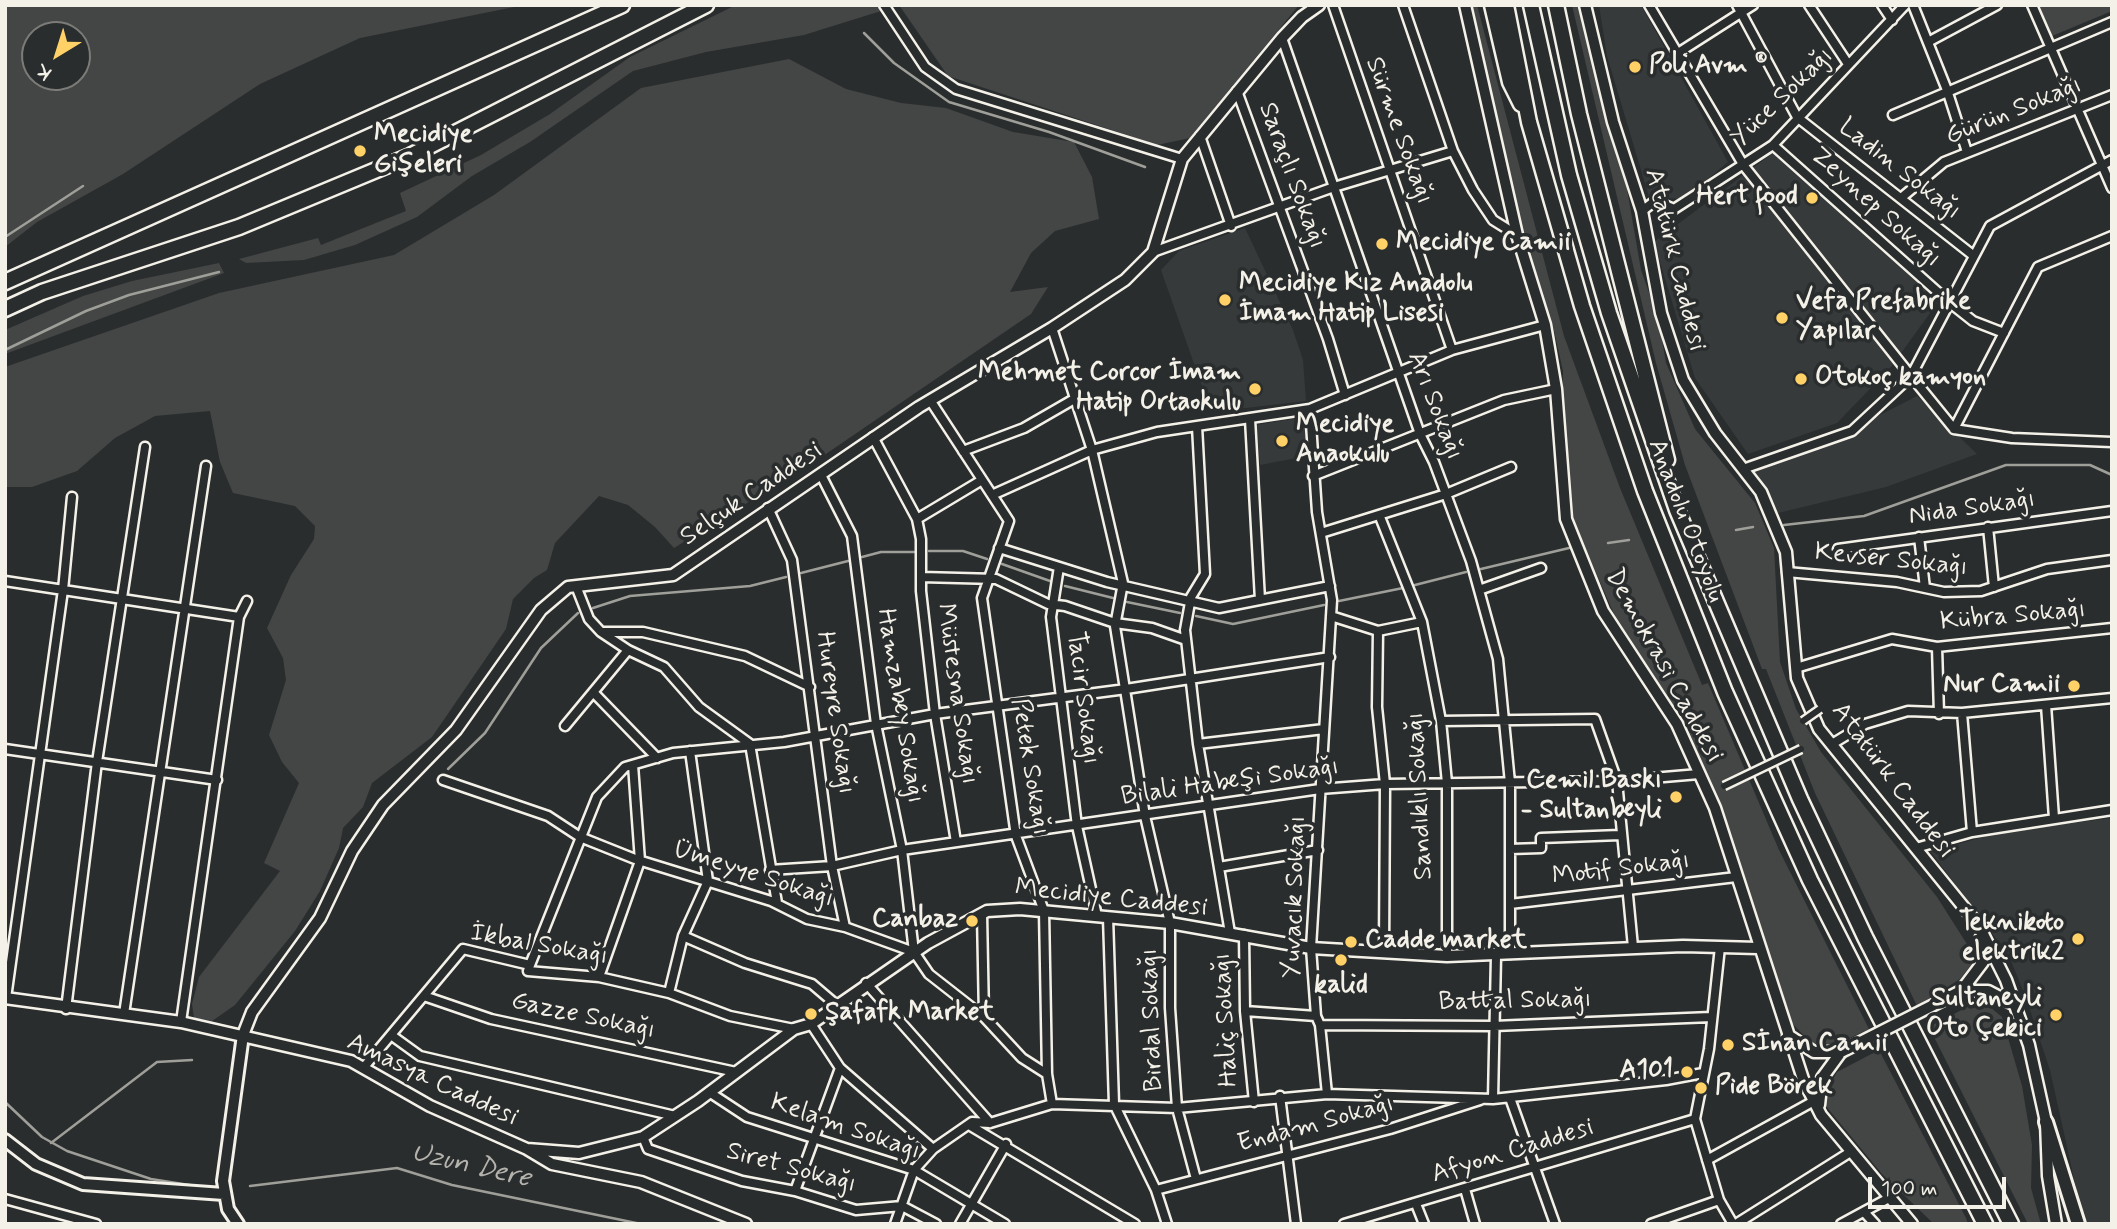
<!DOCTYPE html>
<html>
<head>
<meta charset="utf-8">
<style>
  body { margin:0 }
  #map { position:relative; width:2117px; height:1229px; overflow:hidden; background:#2a2d2e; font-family:Mynerve,sans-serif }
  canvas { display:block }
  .frame { position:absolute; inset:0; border:7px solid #f4f1e8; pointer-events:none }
  .north { position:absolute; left:21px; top:21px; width:70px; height:70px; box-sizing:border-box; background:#2a2d2e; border:2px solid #7b7b78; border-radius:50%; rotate:218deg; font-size:19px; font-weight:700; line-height:28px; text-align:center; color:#f4f1e8 }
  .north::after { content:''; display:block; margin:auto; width:24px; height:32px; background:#ffd166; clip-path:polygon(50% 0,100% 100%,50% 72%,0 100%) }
  .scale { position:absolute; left:1868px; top:1177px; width:138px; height:32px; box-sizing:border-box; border:4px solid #f4f1e8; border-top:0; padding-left:9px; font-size:21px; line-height:24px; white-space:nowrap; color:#f4f1e8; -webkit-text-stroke:5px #2a2d2e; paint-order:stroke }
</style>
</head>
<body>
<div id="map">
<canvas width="2117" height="1229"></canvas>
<div class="frame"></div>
<div class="north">K</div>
<div class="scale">100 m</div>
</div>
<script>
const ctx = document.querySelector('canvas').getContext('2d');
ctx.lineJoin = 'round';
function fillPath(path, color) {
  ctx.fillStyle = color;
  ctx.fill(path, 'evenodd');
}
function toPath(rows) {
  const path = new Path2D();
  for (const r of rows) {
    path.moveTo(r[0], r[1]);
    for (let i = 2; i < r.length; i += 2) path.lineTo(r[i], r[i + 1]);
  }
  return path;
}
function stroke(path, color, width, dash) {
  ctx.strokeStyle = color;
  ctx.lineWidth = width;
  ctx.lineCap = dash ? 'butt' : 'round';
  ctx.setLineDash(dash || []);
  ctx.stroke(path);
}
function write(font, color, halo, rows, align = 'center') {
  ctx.font = font + ' Mynerve,sans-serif';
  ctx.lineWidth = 7;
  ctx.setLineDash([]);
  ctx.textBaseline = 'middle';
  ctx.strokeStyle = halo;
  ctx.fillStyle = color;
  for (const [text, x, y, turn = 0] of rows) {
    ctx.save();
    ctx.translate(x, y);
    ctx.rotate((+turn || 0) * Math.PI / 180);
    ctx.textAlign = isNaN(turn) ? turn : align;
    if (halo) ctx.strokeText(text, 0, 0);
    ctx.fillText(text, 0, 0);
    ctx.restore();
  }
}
fillPath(toPath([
  [1599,5,1641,5,1728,162,1684,199,1649,197,1607,56],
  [1777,150,1938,302,1891,367,1837,423,1748,454,1695,378,1654,242],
  [1245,228,1293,330,1303,360,1306,401,1211,412,1161,270,1179,251],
  [1917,396,1977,454,1886,487,1778,513,1751,471,1851,430],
  [1305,417,1307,456,1260,465,1256,425],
  [2112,818,2112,1224,2084,1224,2050,1070,2026,998,2009,956,1931,852,2000,832]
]), '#373a3a');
fillPath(toPath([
  [5,5,524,5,360,38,260,84,123,174,37,222,5,247],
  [35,35,77,35,77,77,35,77],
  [736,5,878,5,881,11,804,35,706,52,633,71,530,142,472,176,417,217,355,245,304,260,246,263,239,259,318,238,321,245,406,211,400,193,481,155,550,114,630,57],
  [899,5,1299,5,1190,138,1157,145,948,76],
  [1465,5,1477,5,1564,336,1620,488,1702,685,1708,683,1779,850,1869,1029,1835,1045,1811,1043,1793,1024,1716,795,1682,722,1617,621,1572,517,1562,421,1563,371,1553,326,1517,216],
  [1572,5,1580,5,1627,189,1641,270,1658,318,1666,363,1695,429,1755,503,1774,548,1780,662,1796,709,1821,752,1937,897,1972,952,1974,961,1960,979,1917,1006,1815,793,1766,669,1762,669,1685,465,1656,363],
  [2037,5,2112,5,2112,11,2052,36],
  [789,59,846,89,901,103,946,108,1013,132,1074,142,1092,177,1099,219,1055,231,1031,253,1010,292,1048,287,1031,314,820,458,674,548,655,527,628,505,599,496,555,543,547,570,534,578,513,599,506,629,432,737,372,783,363,807,343,828,339,848,320,891,295,931,235,1005,212,1021,194,1018,192,1004,199,977,280,871,264,863,299,783,282,762,269,735,286,680,283,658,267,628,291,575,314,539,315,526,295,506,233,493,220,462,210,411,155,416,115,438,77,471,32,487,5,487,5,367,219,293,394,255,494,195,641,88],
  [219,263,224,273,5,354,5,330,83,296,132,281],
  [1984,1002,2002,1017,2022,1086,2032,1145,2031,1188,2041,1224,2028,1224,1929,1027,1969,1006],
  [1879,1050,1966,1218,1968,1224,1934,1224,1882,1174,1825,1105,1826,1091,1837,1072]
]), '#444645');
stroke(toPath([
  [864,33,894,63,949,102,1049,132,1145,167],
  [5,237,83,186],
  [5,350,86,311,129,295,219,272],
  [1784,525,1864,516,2006,465,2090,465,2112,475],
  [1736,530,1753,527],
  [1608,543,1629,540],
  [929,551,963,551,987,559],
  [862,557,881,552,914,552],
  [1002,564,1050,581],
  [1481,569,1569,548],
  [801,573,848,561],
  [1415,585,1466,572],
  [1065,586,1113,598],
  [1339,601,1403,588],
  [1127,602,1180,613],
  [593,608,630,596,750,586,786,577],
  [1196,616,1233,624,1324,605],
  [448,769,485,733,541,648,578,613],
  [5,1102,42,1137,67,1151,151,1179,202,1187],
  [51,1143,157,1062,192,1060],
  [250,1186,397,1168,452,1185,641,1224]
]), '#9f9f9a', 2.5);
const minor = toPath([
  [884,5,925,67,956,89,1182,159],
  [1333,5,1452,350],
  [1403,5,1453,151,1473,190,1493,220,1517,235],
  [1649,5,1744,166,1911,376,1990,226,2112,160],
  [1737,5,1797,117,1974,256],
  [1809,5,1848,64],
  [1882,5,1892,20],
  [1913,5,1947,90,1967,152],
  [2032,5,2112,188],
  [1282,38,1420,434,1434,462,1471,561,1498,659,1510,783,1510,954],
  [1928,42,1997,5],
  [1678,53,1753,5],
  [1237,91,1328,339,1345,395],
  [1893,115,2112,22],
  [1200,136,1231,226],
  [1773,145,1949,302,1973,321,2004,333],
  [1901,198,1944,162,2112,95],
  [1642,211,1655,201,1674,209,1773,145,1905,5],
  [1153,252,1334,187,1453,151],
  [1052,328,1092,450,1123,583,1115,626,1145,816,1170,923,1170,1008,1177,1108,1196,1179],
  [930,400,1009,521,982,598,1016,836,1044,911,1047,1074,1052,1104],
  [1310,409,1317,512,1332,600,1311,948,1316,1016,1320,1025,1327,1094],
  [1250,419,1260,600],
  [1197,426,1205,574,1191,597,1185,630,1198,744,1230,933],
  [1954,429,2012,438,2112,442],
  [873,437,917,519,921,539,921,591,935,714,956,842],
  [963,451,1024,428,1076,398],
  [1743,469,1852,431,1911,376,1954,429,2038,267,2112,236],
  [821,475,852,536,876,724,902,850,914,952,929,974,984,1017,1022,1058,1047,1074],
  [1313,476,1504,400,1556,389],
  [992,495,1092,450,1157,432,1310,409,1452,350,1545,325],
  [768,508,792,560,832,866,845,927],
  [1380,517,1422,622,1441,721,1447,783,1447,956],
  [917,519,982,480],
  [1988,527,1994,587],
  [1321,533,1446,494,1511,467],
  [1919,537,1925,588],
  [999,548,1107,582,1219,608,1330,586],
  [1838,549,2112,511],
  [1059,567,1051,617,1077,826,1097,916],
  [1787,572,1897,582,1944,592,1981,591,2047,569,2112,560],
  [921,577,996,579,1048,604,1065,606,1115,623,1152,628,1186,640],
  [5,581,239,617],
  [576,586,589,619,601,632,628,650,664,667,699,707,750,744,777,903],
  [1479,590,1541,568],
  [1331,616,1378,631,1422,622],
  [1378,631,1377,707,1385,784,1384,952],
  [602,632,643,632,745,656,810,687],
  [1937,647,1939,714],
  [1796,668,1892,639,1937,647,2112,628],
  [593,692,657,758],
  [2046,705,2054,818],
  [1962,713,1972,832],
  [1441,721,1595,719,1617,781,1633,947],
  [565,726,628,650],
  [1198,744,1324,729],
  [1832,744,1865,724,1908,711,1962,713,2112,698],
  [5,749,217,780],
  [443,780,548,816,580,837,635,859,771,901,807,919,845,927,914,952],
  [1916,848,1972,832,2112,810],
  [1510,849,1541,848,1541,838,1620,835],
  [1219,867,1318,850],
  [770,870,832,866,902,850,1320,789,1385,784,1617,781,1699,774],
  [1510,904,1736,877],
  [982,914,984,1017],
  [1108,917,1114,1104,1156,1190,1167,1224],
  [1244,935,1245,1011,1254,1102],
  [683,936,745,963,812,984,839,1007],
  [1720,947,1709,1049,1695,1119,1719,1200,1733,1224],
  [530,965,597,797,625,767,673,753,784,742,935,714,1126,689,1330,657],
  [599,977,640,861,633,765],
  [866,983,990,1123],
  [669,993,683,936,708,881,690,751],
  [424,996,491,1019,736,1072],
  [6,998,63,590,72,497],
  [66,1009,97,762,145,447],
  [1245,1011,1316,1016],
  [124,1014,206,466],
  [181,1022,239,617,247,601],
  [811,1024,840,1068,933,1149],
  [1320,1025,1494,1026,1711,1017],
  [391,1035,420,1056,675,1116],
  [364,1067,463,949,530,965,528,971,599,977,669,993,730,1016,794,1029],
  [709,1092,747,1117,914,1170,1005,1224],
  [1280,1096,1296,1224],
  [1510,1098,1555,1224],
  [1493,1099,1496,956],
  [969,1125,1135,1224],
  [643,1137,648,1149,742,1181,795,1191,856,1210,902,1206,936,1224],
  [1707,1160,1814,1101],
  [1465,1189,1475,1224],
  [1156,1190,1390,1129,1480,1100],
  [795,1191,840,1068],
  [5,1199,96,1224],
  [1416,1204,1424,1224],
  [1864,1212,1875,1224],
  [895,1224,914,1170,933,1149,972,1122,990,1123,1052,1104,1177,1108,1327,1094,1493,1099,1666,1080,1703,1073],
  [960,1224,1006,1144],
  [1344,1224,1695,1119],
  [1651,1224,1719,1200],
  [1736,1224,1852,1151],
  [1841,1224,1889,1198]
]);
const tertiary = toPath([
  [1465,5,1517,235,1545,325,1556,389,1566,519,1603,611,1677,724,1715,808,1803,1079,1821,1115,1912,1224],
  [1585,5,1613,122,1642,211,1661,313,1683,380,1715,433,1761,492,1786,552,1797,678,1819,729,1979,926,2006,980,2029,1045,2046,1122,2048,1176,2056,1224],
  [1961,991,1983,962,1981,937],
  [1962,991,1988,991,2015,1005],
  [5,998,181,1022,351,1061,430,1106,527,1149,552,1164,641,1182,746,1224],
  [243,1035,252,1012,320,918,352,851,383,805,456,730,541,610,568,587,673,575,919,407,1052,328,1125,280,1153,252,1182,159,1282,38,1302,17,1319,5],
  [1788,1035,1814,1052,1841,1052],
  [1819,1105,1822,1078,1841,1052],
  [527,1149,579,1153,643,1137,698,1101,794,1029,811,1024,928,943,987,911,1020,909,1170,923,1311,948,1447,956,1683,946,1758,948]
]);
const secondary = toPath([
  [5,1140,36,1164,83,1184,224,1194],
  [238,1224,228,1209,223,1181,243,1035]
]);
const primary = toPath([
  [2046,1122,2078,1224]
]);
const motorway = toPath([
  [1492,5,1510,82,1521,104],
  [1506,5,1529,122,1582,306,1645,491,1725,692,1810,880,1985,1224],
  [1531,5,1569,175,1609,313,1677,510,1800,799,1865,937,2011,1224],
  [1556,5,1579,114,1667,460],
  [5,282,622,5],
  [5,309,42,292,239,227,410,156,706,5]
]);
stroke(minor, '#f4f1e8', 13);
stroke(tertiary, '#f4f1e8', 15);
stroke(secondary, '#f4f1e8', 16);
stroke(primary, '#f4f1e8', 18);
stroke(motorway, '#f4f1e8', 19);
stroke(minor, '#2a2d2e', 8);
stroke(tertiary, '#2a2d2e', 10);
stroke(secondary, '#2a2d2e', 10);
stroke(primary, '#2a2d2e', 12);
stroke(motorway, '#2a2d2e', 14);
const pedestrianBridge = toPath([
  [1803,721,1820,709],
  [1724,786,1801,749]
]);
const tertiaryBridge = toPath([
  [1841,1052,1961,991]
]);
stroke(pedestrianBridge, '#f4f1e8', 11, []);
stroke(tertiaryBridge, '#f4f1e8', 15, []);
stroke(pedestrianBridge, '#2a2d2e', 6);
stroke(tertiaryBridge, '#2a2d2e', 10);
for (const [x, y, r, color] of [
  [1635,67,7,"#ffd166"],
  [360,151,7,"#ffd166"],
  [1812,198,7,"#ffd166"],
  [1382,244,7,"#ffd166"],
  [1225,300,7,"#ffd166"],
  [1782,318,7,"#ffd166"],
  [1801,379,7,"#ffd166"],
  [1255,389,7,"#ffd166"],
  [1282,441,7,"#ffd166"],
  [2074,686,7,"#ffd166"],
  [1676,797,7,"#ffd166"],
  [972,921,7,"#ffd166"],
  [2078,939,7,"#ffd166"],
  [1351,942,7,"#ffd166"],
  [1341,960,7,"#ffd166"],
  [811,1014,7,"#ffd166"],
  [2056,1015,7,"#ffd166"],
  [1728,1045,7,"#ffd166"],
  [1687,1072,7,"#ffd166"],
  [1701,1088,7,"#ffd166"]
]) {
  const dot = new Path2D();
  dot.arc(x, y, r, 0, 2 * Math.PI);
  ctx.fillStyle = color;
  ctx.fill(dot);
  stroke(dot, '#2a2d2e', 2.5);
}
write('bold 26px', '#f4f1e8', '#2a2d2e', [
  ["Poli Avm ®",1649,67],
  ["Mecidiye",374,136],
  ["Gişeleri",374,166],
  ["Hert food",1798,198,"right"],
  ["Mecidiye Camii",1396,244],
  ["Mecidiye Kız Anadolu",1239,285],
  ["İmam Hatip Lisesi",1239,315],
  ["Vefa Prefabrike",1796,303],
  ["Yapılar",1796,333],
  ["Mehmet Corcor İmam",1241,374,"right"],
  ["Hatip Ortaokulu",1241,404,"right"],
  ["Otokoç kamyon",1815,379],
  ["Mecidiye",1296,426],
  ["Anaokulu",1296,456],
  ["Nur Camii",2060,686,"right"],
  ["Cemil Baskı",1662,782,"right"],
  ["- Sultanbeyli",1662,812,"right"],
  ["Canbaz",958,921,"right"],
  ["Teknikoto",2064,924,"right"],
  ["elektrik2",2064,954,"right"],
  ["Cadde market",1365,942],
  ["kalid",1341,987,"center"],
  ["Sultaneyli",2042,1000,"right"],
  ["Oto Çekici",2042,1030,"right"],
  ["Şafafk Market",825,1014],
  ["Sİnan Camii",1742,1045],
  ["A101",1673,1072,"right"],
  ["Pide Börek",1715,1088]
], 'left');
write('26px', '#f4f1e8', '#2a2d2e', [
  ["Yüce Sokağı",1783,98,-44],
  ["Gürün Sokağı",2014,112,-22],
  ["Sürme Sokağı",1398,131,70],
  ["Ladin Sokağı",1899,170,38],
  ["Saraçlı Sokağı",1291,176,70],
  ["Zeynep Sokağı",1875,208,42],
  ["Atatürk Caddesi",1674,260,76],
  ["Arı Sokağı",1434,406,69],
  ["Selçuk Caddesi",752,495,-34],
  ["Nida Sokağı",1972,509,-8],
  ["Anadolu Otoyolu",1685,521,69],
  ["Kevser Sokağı",1891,561,6],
  ["Kübra Sokağı",2013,617,-5],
  ["Demokrasi Caddesi",1663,666,61],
  ["Müstesna Sokağı",956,694,82],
  ["Tacir Sokağı",1082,698,83],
  ["Hamzabey Sokağı",899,706,81],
  ["Hureyre Sokağı",834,713,82],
  ["Petek Sokağı",1029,767,81],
  ["Atatürk Caddesi",1892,781,53],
  ["Bilali Habeşi Sokağı",1230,783,-8],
  ["Sandıklı Sokağı",1421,796,-93],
  ["Motif Sokağı",1621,870,-7],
  ["Ümeyye Sokağı",753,875,18],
  ["Yuvacık Sokağı",1296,897,-88],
  ["Mecidiye Caddesi",1111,899,6],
  ["İkbal Sokağı",539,946,10],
  ["Battal Sokağı",1515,1002,-1],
  ["Gazze Sokağı",583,1017,12],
  ["Birdal Sokağı",1153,1020,-92],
  ["Haliç Sokağı",1227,1020,-93],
  ["Amasya Caddesi",432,1081,25],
  ["Endam Sokağı",1316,1125,-15],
  ["Kelam Sokağı",845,1128,19],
  ["Afyon Caddesi",1513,1152,-17],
  ["Siret Sokağı",791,1169,15]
]);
write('italic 28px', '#b5b3ae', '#2a2d2e', [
  ["Uzun Dere",471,1167,13]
]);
</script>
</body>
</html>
